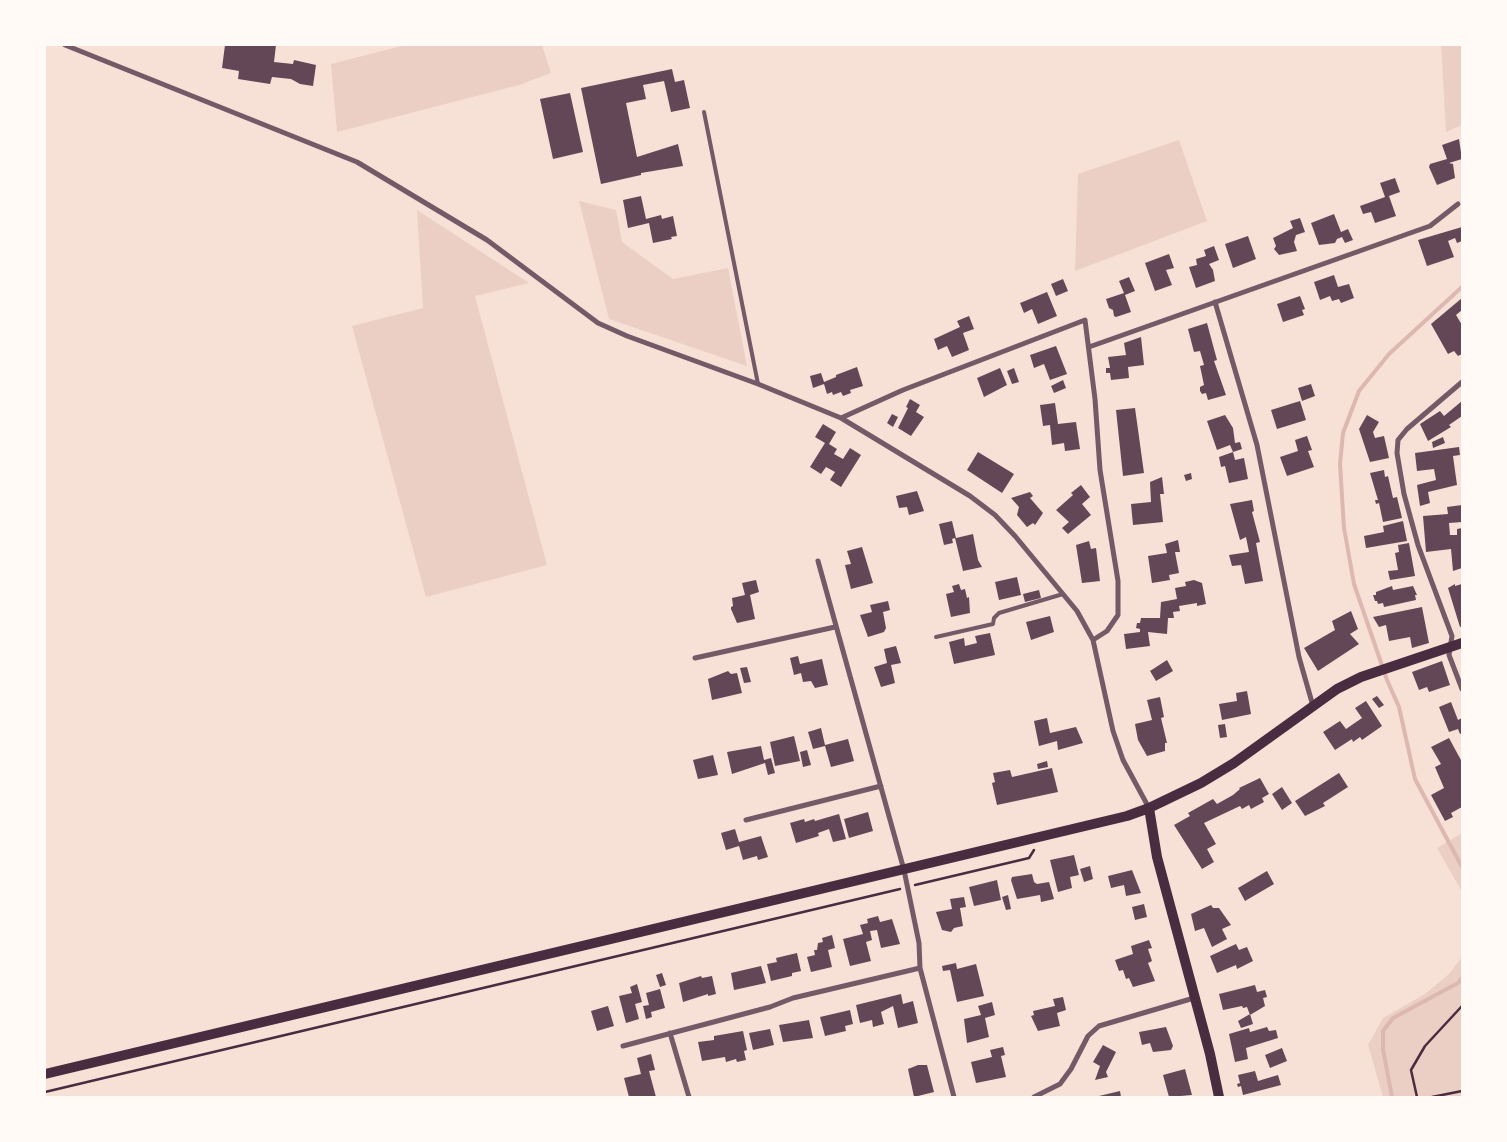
<!DOCTYPE html>
<html>
<head>
<meta charset="utf-8">
<style>
  body { margin:0 }
  #map { position:relative; width:1507px; height:1142px; overflow:hidden; background:#f7e1d7; font-family:"IBM Plex Sans",sans-serif }
  canvas { display:block }
  .frame { position:absolute; inset:0; border:46px solid #fffaf5; pointer-events:none }
</style>
</head>
<body>
<div id="map">
<canvas width="1507" height="1142"></canvas>
<div class="frame"></div>
</div>
<script>
const ctx = document.querySelector('canvas').getContext('2d');
ctx.lineJoin = 'round';
function fillPath(path, color) {
  ctx.fillStyle = color;
  ctx.fill(path, 'evenodd');
}
function toPath(rows) {
  const path = new Path2D();
  for (const r of rows) {
    path.moveTo(r[0], r[1]);
    for (let i = 2; i < r.length; i += 2) path.lineTo(r[i], r[i + 1]);
  }
  return path;
}
function stroke(path, color, width, dash) {
  ctx.strokeStyle = color;
  ctx.lineWidth = width;
  ctx.lineCap = dash ? 'butt' : 'round';
  ctx.setLineDash(dash || []);
  ctx.stroke(path);
}
fillPath(toPath([
  [406,45,542,45,551,73,519,85,337,132,331,64],
  [1441,45,1462,45,1462,125,1446,132],
  [1179,140,1207,221,1075,271,1078,174],
  [579,201,616,210,622,242,673,279,728,268,747,366,609,319],
  [417,210,529,283,475,296,547,565,426,597,352,326,423,308],
  [1462,833,1462,892,1437,848],
  [1462,957,1462,1097,1383,1097,1368,1045,1383,1018,1425,994,1449,974]
]), '#ebcfc5');
stroke(toPath([
  [1462,287,1389,354,1359,391,1343,433,1340,464,1344,528,1354,584,1387,680,1399,707,1415,779,1462,867],
  [1392,1097,1383,1049,1383,1031,1393,1018,1458,983,1462,978]
]), '#dcb8b0', 4);
fillPath(toPath([
  [225,45,276,45,274,62,293,64,294,60,316,65,313,86,300,84,291,79,272,77,270,84,238,79,239,71,222,68],
  [672,69,675,82,684,80,690,108,671,112,664,81,643,85,646,99,626,103,637,157,678,144,683,166,641,173,641,175,601,184,581,88],
  [570,93,583,152,553,159,540,99],
  [1459,139,1462,159,1449,163,1453,164,1455,178,1437,185,1429,167,1430,164,1447,159,1442,145],
  [1395,178,1400,192,1389,196,1396,216,1375,223,1371,212,1363,214,1360,206,1385,197,1380,183],
  [641,196,646,219,661,215,662,219,673,216,677,236,671,237,672,239,653,243,649,223,628,228,623,200],
  [1334,214,1341,232,1348,229,1353,240,1345,243,1342,237,1337,239,1335,243,1319,245,1311,223],
  [1300,218,1305,232,1296,235,1294,242,1297,251,1279,255,1274,249,1276,246,1273,238,1293,228,1290,221],
  [1462,227,1462,241,1457,243,1455,238,1448,241,1454,257,1427,266,1418,240],
  [1248,236,1256,259,1233,268,1225,244],
  [1214,246,1219,260,1209,264,1213,270,1215,281,1196,288,1189,267,1197,265,1196,259,1206,256,1204,250],
  [1169,254,1174,268,1166,270,1172,285,1155,291,1145,263],
  [1334,275,1338,287,1349,284,1354,298,1341,303,1339,299,1332,301,1330,296,1320,300,1314,282],
  [1129,277,1135,291,1125,295,1131,312,1116,317,1114,316,1113,310,1109,308,1106,299,1124,293,1119,281],
  [1063,279,1068,291,1056,296,1051,284],
  [1047,292,1057,316,1038,324,1032,309,1024,313,1020,303],
  [1300,296,1305,309,1302,310,1304,315,1283,322,1277,304],
  [1462,298,1462,310,1456,315,1462,325,1462,354,1458,356,1454,351,1448,354,1431,324],
  [969,316,974,329,963,333,969,350,952,357,947,346,938,350,934,339,960,327,957,321],
  [1207,323,1217,360,1214,361,1226,395,1208,400,1206,393,1202,394,1200,391,1200,387,1204,385,1200,366,1204,365,1200,351,1194,352,1188,329],
  [1141,337,1144,365,1128,367,1129,378,1111,380,1110,373,1106,373,1106,368,1110,368,1108,357,1126,355,1124,343],
  [1056,346,1067,374,1050,380,1044,364,1034,368,1030,355],
  [857,367,863,386,850,390,851,393,843,396,841,392,833,395,832,392,827,394,824,384,813,388,810,376,821,373,824,382,836,377,836,375],
  [1000,368,1007,385,984,397,977,378],
  [1014,368,1019,382,1012,384,1007,371],
  [1063,380,1066,388,1054,393,1051,386],
  [1311,384,1315,396,1302,401,1298,388],
  [910,399,920,405,916,412,924,417,911,436,898,428,908,408,906,407],
  [1300,401,1306,420,1277,429,1271,410],
  [1462,401,1462,416,1449,425,1451,427,1428,441,1420,424,1440,411,1444,416],
  [1055,403,1058,424,1076,422,1080,449,1065,451,1064,443,1052,445,1050,425,1043,426,1040,405],
  [1135,408,1144,473,1123,476,1116,410],
  [892,414,898,417,893,427,887,423],
  [1225,415,1233,428,1235,443,1240,442,1242,449,1233,452,1230,445,1217,450,1207,421],
  [1367,415,1379,422,1373,432,1375,438,1384,436,1389,458,1370,462,1359,429],
  [823,424,836,432,829,444,837,449,834,454,843,459,850,448,861,455,841,487,830,480,835,472,826,467,821,474,810,467,825,443,815,437],
  [1307,436,1312,450,1308,451,1314,467,1287,476,1280,457,1298,451,1295,440],
  [1443,437,1445,443,1433,448,1432,442],
  [1459,447,1460,455,1453,456,1457,485,1428,492,1430,503,1420,506,1417,485,1436,480,1434,469,1417,471,1415,453],
  [978,452,1014,474,1002,493,967,470],
  [1233,452,1235,460,1244,458,1248,479,1229,483,1225,466,1221,467,1219,457],
  [1384,470,1385,477,1388,476,1393,498,1397,497,1402,518,1383,522,1379,503,1376,504,1375,500,1378,500,1370,473],
  [1191,473,1192,479,1186,481,1184,475],
  [1162,477,1164,494,1160,494,1163,522,1133,525,1131,504,1151,502,1150,482],
  [1081,485,1090,497,1082,504,1091,515,1068,534,1062,528,1069,522,1056,510,1073,495,1071,493],
  [917,491,924,511,909,515,907,507,899,508,896,496],
  [1030,492,1033,496,1030,498,1043,513,1035,525,1033,523,1027,527,1017,515,1019,507,1011,498],
  [1252,500,1254,511,1252,512,1260,542,1256,543,1263,581,1245,584,1241,565,1232,566,1229,555,1249,552,1246,537,1240,540,1230,504],
  [1462,505,1462,522,1449,523,1450,535,1457,535,1457,529,1462,528,1462,568,1453,571,1451,549,1426,552,1423,516,1448,514,1447,507],
  [952,521,956,538,973,534,978,560,982,567,963,571,955,538,952,539,953,543,944,545,939,524],
  [1403,521,1407,541,1366,548,1364,536,1384,532,1383,526],
  [1178,540,1180,552,1175,552,1179,573,1169,575,1170,580,1152,583,1148,556,1167,553,1165,544],
  [1089,541,1091,549,1096,548,1100,581,1082,583,1076,545],
  [1409,543,1415,576,1390,580,1388,571,1398,570,1395,553,1399,552,1398,545],
  [862,547,873,583,851,589,845,565,851,564,847,551],
  [1017,577,1021,595,999,600,995,582],
  [756,580,759,592,750,595,755,619,737,623,731,609,731,607,733,606,732,598,745,595,742,583],
  [1194,580,1202,583,1206,604,1197,606,1197,603,1179,606,1180,611,1173,612,1174,618,1168,618,1167,634,1148,632,1150,646,1126,649,1124,634,1140,632,1140,629,1136,628,1137,623,1140,623,1141,618,1160,618,1161,602,1177,599,1175,588,1186,586,1185,582],
  [959,584,961,590,965,589,967,598,969,597,970,613,951,617,946,594,954,592,952,586],
  [1455,584,1455,586,1462,584,1462,626,1460,627,1448,588],
  [1392,586,1393,590,1413,586,1417,595,1415,595,1416,600,1384,607,1383,603,1378,604,1377,601,1375,601,1373,595,1376,595,1376,592],
  [1039,590,1041,598,1025,602,1023,594],
  [888,601,890,610,883,612,886,628,884,632,868,637,860,615,872,612,870,605],
  [1422,607,1429,643,1412,648,1410,637,1389,641,1386,625,1379,627,1373,617],
  [1351,611,1358,629,1350,634,1359,644,1318,671,1304,648,1335,630,1332,621],
  [1050,616,1054,632,1031,640,1026,622],
  [990,633,995,655,954,664,949,642,964,638,965,646,977,643,975,636],
  [896,646,901,663,891,665,895,683,881,687,874,667,887,663,884,649],
  [798,656,800,664,822,659,828,685,815,688,811,681,803,682,801,673,794,675,790,658],
  [1167,660,1173,671,1156,681,1150,671],
  [1442,661,1450,685,1429,692,1427,687,1419,690,1412,672],
  [747,667,751,682,744,683,740,668],
  [728,671,731,674,737,673,742,693,712,700,708,679],
  [1247,691,1251,714,1222,720,1219,704,1237,701,1236,693],
  [1377,696,1384,705,1379,708,1372,699],
  [1160,697,1164,717,1161,718,1167,743,1165,743,1165,751,1147,756,1138,740,1135,724,1152,720,1147,700],
  [1366,701,1382,726,1362,740,1360,737,1353,742,1352,739,1335,750,1323,732,1340,721,1346,729,1362,718,1355,708],
  [1451,702,1458,720,1462,718,1462,733,1460,734,1458,729,1449,732,1439,707],
  [1047,718,1050,733,1076,727,1083,743,1058,750,1057,741,1039,746,1034,721],
  [1225,724,1227,737,1220,738,1218,725],
  [821,728,825,745,848,739,854,761,831,767,825,746,813,749,808,732],
  [794,736,800,761,775,766,770,742],
  [1449,738,1462,762,1462,807,1451,813,1453,817,1445,821,1431,795,1444,788,1435,767,1441,764,1431,747],
  [761,746,764,760,771,758,775,773,768,775,765,763,732,774,727,752],
  [807,750,811,765,803,767,800,752],
  [713,755,718,775,698,779,693,760],
  [1047,761,1048,767,1038,769,1037,764],
  [1052,768,1058,792,997,805,992,783,995,782,993,773,1010,770,1012,777],
  [1339,773,1348,787,1323,803,1325,806,1305,816,1295,801],
  [1260,778,1269,794,1262,798,1264,802,1251,809,1249,805,1242,809,1240,806,1204,823,1216,844,1207,849,1214,862,1202,869,1174,825,1190,816,1188,813,1213,799,1217,804,1233,795,1240,789,1239,788],
  [1282,787,1292,803,1282,810,1272,794],
  [868,812,873,831,849,838,844,819],
  [839,814,846,839,833,842,829,829,818,833,819,836,796,843,790,823,804,819,805,822,814,819,815,821],
  [735,829,739,842,761,836,768,857,758,860,757,856,743,860,739,846,726,850,721,833],
  [1074,855,1079,875,1070,877,1072,888,1058,892,1050,860],
  [1090,866,1093,879,1084,882,1080,869],
  [1132,870,1141,893,1126,896,1124,885,1111,888,1108,876],
  [1267,871,1274,884,1245,901,1238,888],
  [1032,874,1034,882,1037,884,1049,882,1054,899,1041,902,1040,895,1017,899,1011,880,1012,877],
  [997,880,1001,900,974,906,969,887],
  [1008,895,1011,909,1006,910,1002,897],
  [964,897,966,907,960,908,963,926,954,928,951,932,942,930,936,912,952,909,950,899],
  [1144,904,1147,917,1135,920,1132,907],
  [1211,905,1213,908,1219,908,1231,925,1222,929,1227,939,1212,947,1204,928,1195,931,1191,914],
  [878,916,880,922,892,919,900,944,881,948,877,930,870,931,872,940,866,942,871,961,850,966,843,939,863,934,860,925,868,923,867,919],
  [832,935,835,948,828,950,832,967,811,972,807,957,815,955,814,950,817,950,818,943,823,942,822,938],
  [1149,940,1152,948,1148,949,1152,961,1148,963,1155,981,1133,987,1129,978,1126,979,1123,970,1119,971,1115,960,1133,954,1131,946],
  [1236,944,1239,950,1247,947,1253,961,1237,969,1236,965,1217,973,1210,956],
  [797,953,801,971,792,973,792,976,771,981,767,964,777,962,776,958],
  [956,963,957,969,976,964,984,996,957,1002,950,970,943,971,942,966],
  [761,966,766,983,734,990,731,973],
  [662,973,666,985,660,987,656,975],
  [701,976,702,978,712,976,716,994,708,996,708,994,683,1002,679,983],
  [637,984,642,1002,635,1004,639,1019,626,1023,619,996,632,993,630,987],
  [1255,985,1257,992,1265,990,1267,997,1263,998,1265,1006,1250,1015,1247,1007,1243,1008,1242,1006,1223,1010,1219,994],
  [660,989,665,1008,651,1012,652,1017,646,1019,643,1006,649,1005,646,993],
  [901,994,903,1004,913,1001,918,1023,898,1028,893,1006,881,1012,884,1024,873,1027,872,1020,860,1023,856,1005],
  [1063,997,1066,1010,1057,1013,1060,1026,1038,1031,1031,1016,1034,1015,1033,1011,1055,1006,1053,999],
  [992,1002,995,1015,985,1018,989,1037,967,1043,964,1019,981,1015,978,1006],
  [608,1006,614,1026,597,1031,591,1011],
  [850,1010,853,1024,845,1026,846,1031,825,1036,820,1017],
  [1250,1014,1253,1024,1241,1028,1238,1021],
  [809,1020,813,1038,783,1042,779,1025],
  [1166,1027,1173,1046,1171,1050,1153,1052,1150,1043,1142,1045,1139,1032],
  [1267,1027,1269,1031,1276,1030,1278,1038,1246,1048,1248,1059,1235,1062,1229,1034,1249,1028,1250,1032],
  [770,1029,774,1045,753,1050,749,1033],
  [743,1031,747,1050,744,1051,746,1060,737,1062,736,1059,726,1062,725,1057,702,1061,698,1042,714,1040,714,1036],
  [1103,1045,1116,1052,1106,1072,1108,1077,1095,1080,1100,1066,1093,1062],
  [1003,1047,1005,1055,1001,1056,1006,1077,976,1083,971,1062,992,1057,990,1050],
  [1282,1048,1287,1061,1270,1068,1265,1055],
  [651,1054,655,1070,649,1071,656,1097,629,1097,624,1078,641,1074,637,1058],
  [918,1065,927,1065,934,1092,914,1097,908,1069],
  [1185,1069,1192,1095,1169,1097,1163,1075],
  [1255,1071,1258,1081,1278,1075,1281,1085,1243,1095,1241,1086,1238,1087,1237,1084,1240,1083,1238,1075],
  [1120,1091,1121,1097,1099,1097,1099,1096]
]), '#644757');
stroke(toPath([
  [915,885,1029,858,1034,850],
  [45,1092,900,889],
  [1417,1097,1411,1070,1425,1046,1462,1006],
  [1432,1097,1462,1091]
]), '#4a2c40', 2.5);
stroke(toPath([
  [704,112,758,384],
  [936,637,993,624,994,618,999,613,1063,594]
]), '#755966', 4);
stroke(toPath([
  [65,45,357,162,487,240,598,323,627,336,758,384,841,418,970,496,995,515,1015,536,1077,611,1093,640,1113,731,1123,760,1149,808],
  [1215,302,1257,445,1299,657,1313,706],
  [1089,347,1430,226,1458,204],
  [1462,382,1407,429,1398,440,1397,453,1404,494,1418,545,1452,636,1449,655,1462,689],
  [841,418,903,390,1085,320,1095,399,1100,470,1118,581,1118,615,1107,631,1093,640],
  [818,561,904,870,919,943,920,968,954,1097],
  [695,658,835,627],
  [746,820,881,786],
  [670,1033,689,1097],
  [623,1046,770,1007,793,998,920,968],
  [1034,1097,1060,1084,1071,1069,1088,1036,1099,1026,1194,998]
]), '#755966', 5);
stroke(toPath([
  [1149,808,1157,857,1210,1054,1219,1097],
  [45,1074,1127,816,1149,808,1201,783,1234,763,1337,689,1361,677,1462,643]
]), '#4a2c40', 10);
</script>
</body>
</html>
